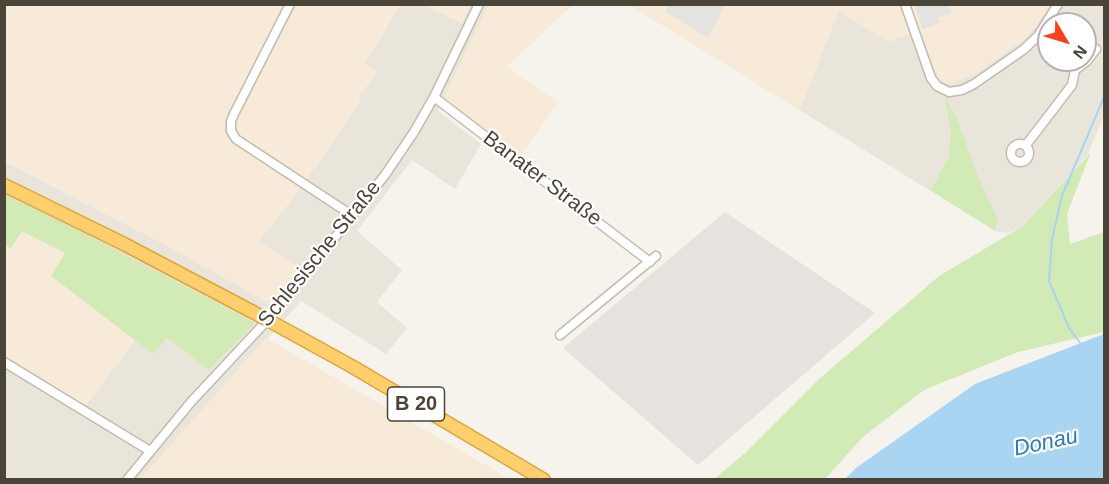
<!DOCTYPE html>
<html>
<head>
<meta charset="utf-8">
<style>
  body { margin:0 }
  #map { position:relative; width:1109px; height:484px; overflow:hidden; background:#f6f3ec; font-family:Arial,sans-serif }
  canvas { display:block }
  .frame { position:absolute; inset:0; border:6px solid #4b4439; pointer-events:none }
  .north { position:absolute; left:1037px; top:12px; width:60px; height:60px; box-sizing:border-box; background:#fff; border:2px solid #b7b4b0; border-radius:50%; rotate:128deg; font-size:16px; font-weight:700; line-height:24px; text-align:center; color:#4b4439 }
  .north::after { content:''; display:block; margin:auto; width:21px; height:27px; background:#fc3f1d; clip-path:polygon(50% 0,100% 100%,50% 72%,0 100%) }
</style>
</head>
<body>
<div id="map">
<canvas width="1109" height="484"></canvas>
<div class="frame"></div>
<div class="north">N</div>
</div>
<script>
const ctx = document.querySelector('canvas').getContext('2d');
ctx.lineJoin = 'round';
function fillPath(path, color) {
  ctx.fillStyle = color;
  ctx.fill(path, 'evenodd');
}
function toPath(rows) {
  const path = new Path2D();
  for (const r of rows) {
    if (r.length === 3) {
      path.moveTo(r[0] + r[2], r[1]);
      path.arc(r[0], r[1], r[2], 0, 2 * Math.PI);
      continue;
    }
    path.moveTo(r[0], r[1]);
    for (let i = 2; i < r.length; i += 2) path.lineTo(r[i], r[i + 1]);
  }
  return path;
}
function stroke(path, color, width, dash) {
  ctx.strokeStyle = color;
  ctx.lineWidth = width;
  ctx.lineCap = dash ? 'butt' : 'round';
  ctx.setLineDash(dash || []);
  ctx.stroke(path);
}
function write(font, color, halo, rows, align = 'center') {
  ctx.font = font + ' Arial,sans-serif';
  ctx.lineWidth = 4.5;
  ctx.setLineDash([]);
  ctx.textBaseline = 'middle';
  ctx.strokeStyle = halo;
  ctx.fillStyle = color;
  for (const [text, x, y, turn = 0] of rows) {
    ctx.save();
    ctx.translate(x, y);
    ctx.rotate((+turn || 0) * Math.PI / 180);
    ctx.textAlign = isNaN(turn) ? turn : align;
    if (halo) ctx.strokeText(text, 0, 0);
    ctx.fillText(text, 0, 0);
    ctx.restore();
  }
}
fillPath(toPath([
  [401,5,425,5,462,23,470,5,572,5,568,10,471,43,438,111,481,144,455,189,412,160,357,231,402,270,377,302,407,328,386,354,301,301,143,479,5,479,5,371,11,371,79,414,135,340,153,353,167,338,209,370,254,323,5,192,4,161,160,242,259,241,299,190,361,101,357,99,363,64],
  [630,5,1104,5,1104,115,1088,154,1023,226,1008,233,995,231],
  [1049,24,1085,24,1085,60,1049,60]
]), '#eae5da');
fillPath(toPath([
  [4,5,401,5,364,63,377,72,358,98,361,101,299,190,259,241,300,268,270,304,160,242,5,161],
  [425,5,470,4,470,5,462,23],
  [488,5,572,5,507,67,559,102,519,157,444,98],
  [630,5,1050,5,1038,24,1023,40,978,72,952,84,946,84,938,77,920,30,888,42,839,11,800,110],
  [22,231,66,253,51,276,135,340,79,414,11,371,5,371,4,244,12,249],
  [266,338,510,479,140,479]
]), '#f7ead8');
fillPath(toPath([
  [725,212,875,313,698,465,563,348]
]), '#e6e2dd');
fillPath(toPath([
  [945,98,956,116,976,172,997,218,995,231,931,190,949,157,951,132],
  [1091,152,1067,214,1070,244,1104,232,1104,332,1018,352,924,390,863,437,825,479,714,479,745,453,819,379,939,276,1023,226],
  [5,192,42,211,255,323,209,370,167,338,153,354,51,276,65,253,22,231,11,249,5,244]
]), '#d2eab5');
fillPath(toPath([
  [668,5,668,4,725,5,708,38,666,12],
  [914,5,949,5,952,13,937,18,939,23,923,29]
]), '#e5e3e0');
fillPath(toPath([
  [1104,334,1104,479,845,479,856,468,975,384]
]), '#a9d4f2');
stroke(toPath([
  [1081,344,1069,328,1049,281,1052,239,1062,196,1104,97]
]), '#a9d4f2', 2);
const minor = toPath([
  [290,4,234,114,231,121,231,131,236,139,353,216],
  [905,4,931,78,937,86,949,92,962,90,974,84,1023,50,1038,36,1058,4],
  [1038,36,1049,43],
  [1075,70,1087,61,1096,49],
  [434,97,650,262],
  [1020,153,9],
  [1026,145,1072,85,1075,70,1070,60],
  [560,335,656,256],
  [4,362,150,451],
  [127,480,191,402,275,312,385,175,414,132,434,97,479,4]
]);
const highway = toPath([
  [4,185,124,244,251,311],
  [286,330,353,367,544,480]
]);
stroke(minor, '#c2bbae', 11);
stroke(highway, '#e0a43c', 15);
stroke(minor, '#fff', 8);
stroke(highway, '#ffcf6e', 12);
const highwayBridge = toPath([
  [251,311,286,330]
]);
stroke(highwayBridge, '#e0a43c', 15, []);
stroke(highwayBridge, '#ffcf6e', 12);
for (const [x, y, w] of [
  [416,404,57]
]) {
  const box = new Path2D();
  box.roundRect(x - w / 2, y - 17, w, 34, 4.5);
  ctx.fillStyle = '#fff';
  ctx.fill(box);
  stroke(box, '#4b4439', 1.5);
}
write('bold 20px', '#4b4439', null, [
  ["B 20",416,404]
]);
write('21px', '#4b4439', '#fff', [
  ["Banater Straße",542,179,37],
  ["Schlesische Straße",320,254,-51]
]);
write('italic 22px', '#2e7ab2', '#fff', [
  ["Donau",1046,443,-12]
]);
</script>
</body>
</html>
